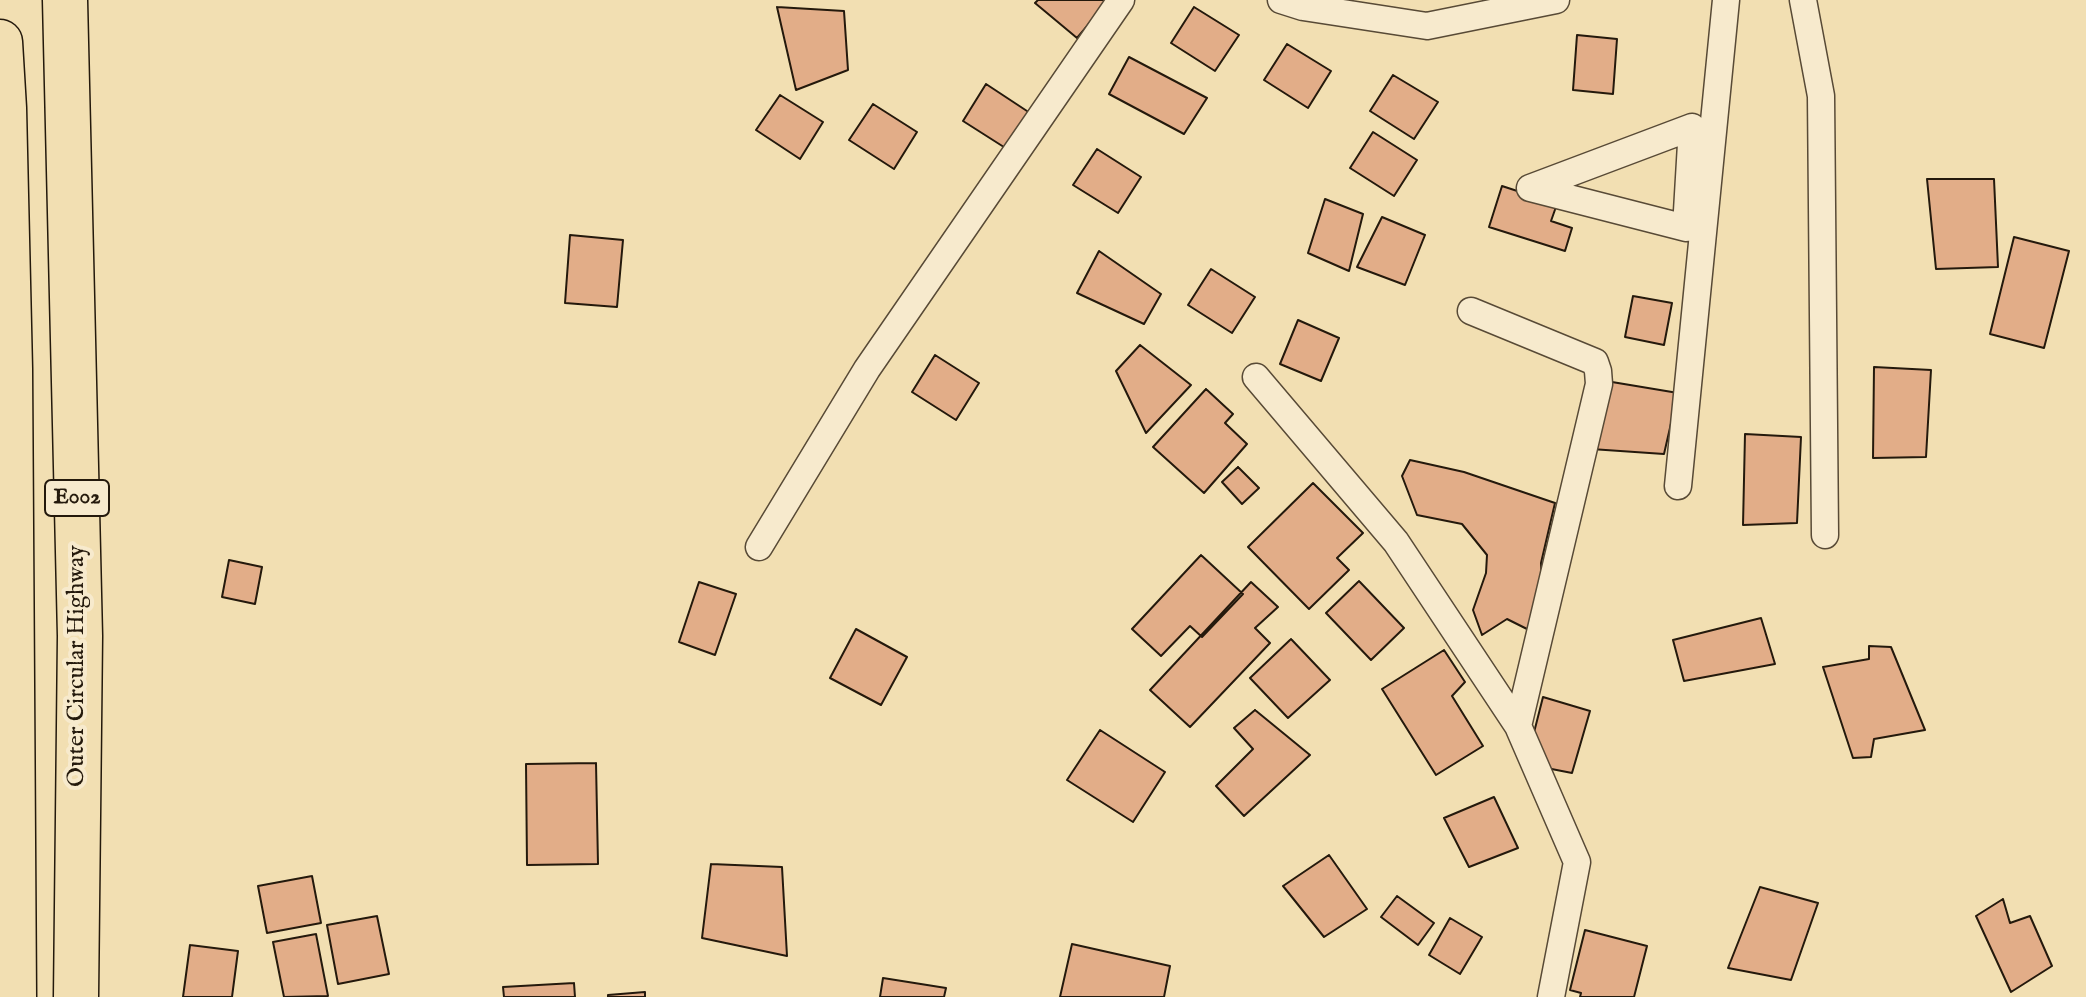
<!DOCTYPE html>
<html>
<head>
<meta charset="utf-8">
<style>
  body { margin:0 }
  canvas { display:block; background:#f2dfb2 }
</style>
</head>
<body>
<canvas width="2086" height="997"></canvas>
<script>
const ctx = document.querySelector('canvas').getContext('2d');
ctx.lineJoin = 'round';
function fillPath(path, color) {
  ctx.fillStyle = color;
  ctx.fill(path, 'evenodd');
}
function toPath(rows) {
  const path = new Path2D();
  for (const r of rows) {
    path.moveTo(r[0], r[1]);
    for (let i = 2; i < r.length; i += 2) path.lineTo(r[i], r[i + 1]);
  }
  return path;
}
function stroke(path, color, width, dash) {
  ctx.strokeStyle = color;
  ctx.lineWidth = width;
  ctx.lineCap = dash ? 'butt' : 'round';
  ctx.setLineDash(dash || []);
  ctx.stroke(path);
}
function write(font, color, halo, rows, align = 'center') {
  ctx.font = font + ' "IM FELL English",serif';
  ctx.lineWidth = 8;
  ctx.setLineDash([]);
  ctx.textBaseline = 'middle';
  ctx.strokeStyle = halo;
  ctx.fillStyle = color;
  for (const [text, x, y, turn = 0] of rows) {
    ctx.save();
    ctx.translate(x, y);
    ctx.rotate((+turn || 0) * Math.PI / 180);
    ctx.textAlign = isNaN(turn) ? turn : align;
    if (halo) ctx.strokeText(text, 0, 0);
    ctx.fillText(text, 0, 0);
    ctx.restore();
  }
}
const building = toPath([
  [1038,0,1109,0,1077,38,1035,3,1038,0],
  [777,7,844,11,848,70,796,90,777,7],
  [1194,7,1239,35,1215,71,1171,43,1194,7],
  [1577,35,1617,39,1613,94,1573,90,1577,35],
  [1287,44,1331,71,1308,108,1264,80,1287,44],
  [1129,57,1207,98,1184,134,1109,94,1129,57],
  [1393,75,1438,102,1414,139,1370,111,1393,75],
  [986,84,1030,113,1007,149,963,121,986,84],
  [780,95,823,122,800,159,756,130,780,95],
  [873,104,917,132,894,169,849,140,873,104],
  [1373,132,1417,160,1394,196,1350,168,1373,132],
  [1097,149,1141,177,1118,213,1073,185,1097,149],
  [1927,179,1994,179,1998,267,1936,269,1927,179],
  [1502,186,1557,204,1551,221,1572,228,1565,251,1489,227,1502,186],
  [1325,199,1363,214,1349,271,1308,253,1325,199],
  [1382,217,1425,235,1405,285,1357,267,1382,217],
  [570,235,623,240,617,307,565,303,570,235],
  [2014,237,2069,251,2044,348,1990,334,2014,237],
  [1099,251,1161,294,1144,324,1077,293,1099,251],
  [1211,269,1255,297,1232,333,1188,305,1211,269],
  [1633,296,1672,303,1664,345,1625,337,1633,296],
  [1298,320,1339,338,1321,381,1280,364,1298,320],
  [1140,345,1191,385,1146,433,1116,371,1140,345],
  [935,355,979,383,956,420,912,392,935,355],
  [1874,367,1931,370,1926,457,1873,458,1874,367],
  [1612,382,1678,393,1664,454,1591,449,1612,382],
  [1206,389,1233,414,1225,423,1247,444,1204,493,1153,447,1206,389],
  [1745,434,1801,437,1797,523,1743,525,1745,434],
  [1410,460,1464,472,1555,503,1541,563,1542,583,1531,631,1507,619,1482,635,1473,610,1486,573,1487,555,1462,524,1417,515,1402,476,1410,460],
  [1238,467,1259,488,1242,504,1222,482,1238,467],
  [1313,483,1363,533,1337,558,1349,570,1309,609,1248,547,1313,483],
  [1201,555,1243,594,1202,637,1190,626,1161,656,1132,629,1201,555],
  [229,560,262,567,255,604,222,597,229,560],
  [1359,581,1404,628,1371,660,1326,613,1359,581],
  [699,582,736,594,715,655,679,642,699,582],
  [1251,582,1278,607,1255,628,1270,643,1190,727,1150,690,1251,582],
  [1761,618,1775,664,1684,681,1673,640,1761,618],
  [856,629,907,657,881,705,830,678,856,629],
  [1291,639,1330,680,1288,718,1250,678,1291,639],
  [1869,646,1891,647,1925,730,1874,739,1871,757,1853,758,1823,667,1869,659,1869,646],
  [1444,650,1465,682,1452,696,1483,746,1436,775,1382,689,1444,650],
  [1543,697,1590,711,1572,773,1526,764,1543,697],
  [1255,710,1310,755,1244,816,1216,786,1253,749,1234,728,1255,710],
  [1100,730,1165,772,1133,822,1067,780,1100,730],
  [596,763,598,864,527,865,526,764,596,763],
  [1494,797,1518,848,1469,867,1444,818,1494,797],
  [1329,855,1367,909,1324,937,1283,886,1329,855],
  [711,864,782,867,787,956,702,938,711,864],
  [312,876,321,923,267,933,258,886,312,876],
  [1760,887,1818,903,1791,980,1728,968,1760,887],
  [1397,896,1434,923,1418,945,1381,917,1397,896],
  [2003,899,2010,923,2030,916,2052,966,2011,992,1976,916,2003,899],
  [377,916,389,974,338,984,327,925,377,916],
  [1450,918,1482,937,1460,974,1429,955,1450,918],
  [1585,930,1647,946,1634,997,1580,997,1581,993,1570,990,1585,930],
  [316,934,328,996,284,997,273,942,316,934],
  [1072,944,1170,966,1164,997,1060,997,1072,944],
  [190,945,238,951,232,997,183,997,190,945],
  [883,978,946,988,944,997,880,997,883,978],
  [574,983,575,997,504,997,503,987,574,983],
  [645,992,645,997,608,997,608,995,645,992]
]);
fillPath(building, '#e2ad88');
stroke(building, '#24190c', 2);
const minor = toPath([
  [1281,0,1303,7,1427,26,1556,0],
  [1803,0,1821,96,1825,535],
  [1692,127,1686,228,1530,188,1692,127],
  [1471,311,1595,362,1598,371,1599,384,1518,726],
  [1256,377,1396,542,1518,726,1577,862,1551,997],
  [1678,486,1726,0],
  [759,547,867,369,1121,0]
]);
const motorway = toPath([
  [65,0,80,636,76,997],
  [0,42,4,108,10,369,14,997]
]);
stroke(minor, '#584a36', 29);
stroke(motorway, '#24190c', 47);
stroke(minor, '#f7eacd', 26);
stroke(motorway, '#f2dfb2', 44);
for (const [x, y, w] of [
  [77,498,64]
]) {
  const box = new Path2D();
  box.roundRect(x - w / 2, y - 18, w, 36, 6);
  ctx.fillStyle = '#f7eacd';
  ctx.fill(box);
  stroke(box, '#24190c', 2);
}
write('bold 22px', '#24190c', null, [
  ["E002",77,498]
]);
write('24px', '#24190c', '#f7eacd', [
  ["Outer Circular Highway",78,666,-90]
]);
</script>
</body>
</html>
